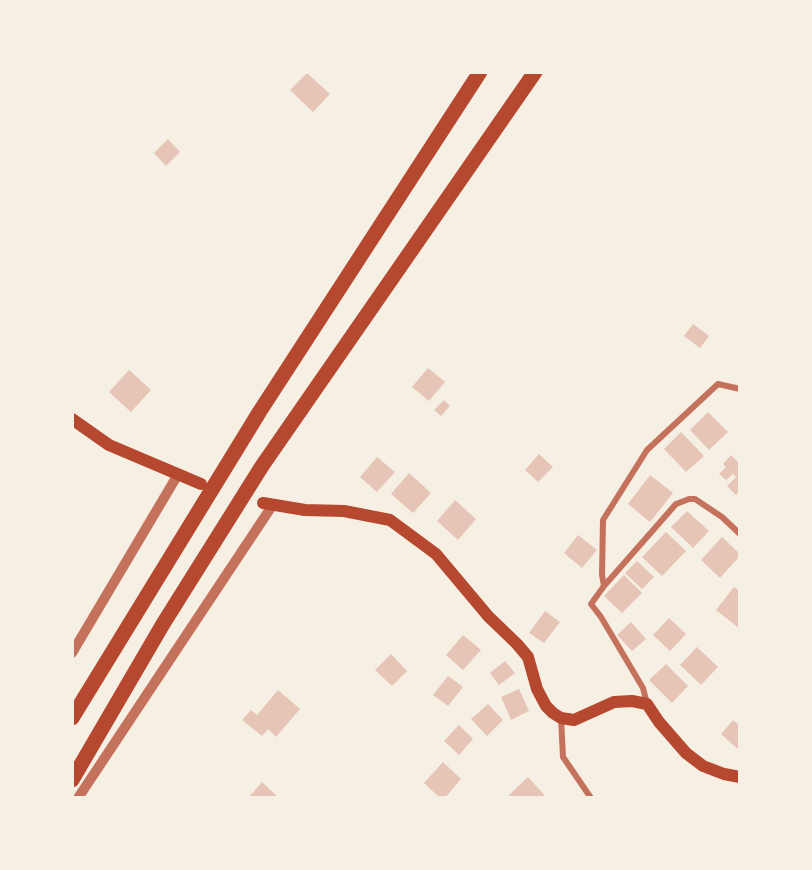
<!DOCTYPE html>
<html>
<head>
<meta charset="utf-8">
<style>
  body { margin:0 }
  #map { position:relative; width:812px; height:870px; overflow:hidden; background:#f6efe4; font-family:Arial,sans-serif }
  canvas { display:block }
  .frame { position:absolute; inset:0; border:74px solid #f6efe4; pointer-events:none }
</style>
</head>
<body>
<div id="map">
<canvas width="812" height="870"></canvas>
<div class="frame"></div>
</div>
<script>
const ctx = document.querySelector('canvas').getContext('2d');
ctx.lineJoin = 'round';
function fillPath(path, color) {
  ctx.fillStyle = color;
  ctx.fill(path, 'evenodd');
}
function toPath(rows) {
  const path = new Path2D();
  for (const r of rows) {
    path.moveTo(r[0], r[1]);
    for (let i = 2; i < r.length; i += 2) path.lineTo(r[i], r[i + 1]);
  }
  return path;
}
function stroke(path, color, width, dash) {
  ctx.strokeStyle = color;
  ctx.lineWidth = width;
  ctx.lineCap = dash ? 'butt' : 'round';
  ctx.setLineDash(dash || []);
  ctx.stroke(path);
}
fillPath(toPath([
  [307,73,330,94,313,112,290,90],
  [168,139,180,152,166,166,154,153],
  [693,324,709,336,700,348,684,336],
  [428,368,445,382,429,401,412,387],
  [129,370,151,390,131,412,109,392],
  [444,400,450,406,441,416,434,410],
  [708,412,728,432,709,450,690,430],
  [681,432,704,456,686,472,664,449],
  [539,454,553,467,538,482,525,470],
  [731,455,740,464,740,491,736,495,727,486,736,477,733,474,726,480,719,474,726,467,723,464],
  [377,457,395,472,377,492,360,477],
  [409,473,431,493,413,513,391,494],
  [650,475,673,493,650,522,628,504],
  [455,500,476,519,458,540,437,521],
  [687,511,709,531,693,548,671,527],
  [666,532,686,551,662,576,642,557],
  [578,535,597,550,582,568,564,553],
  [722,537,740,554,740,556,720,578,701,560],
  [637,561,654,577,642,589,625,573],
  [624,575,642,593,622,613,604,596],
  [734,587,740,591,740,629,716,610],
  [545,611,560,622,544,643,529,633],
  [669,618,686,634,670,651,653,635],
  [631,622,646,639,632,651,617,635],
  [463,635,481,650,463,670,446,655],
  [697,647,718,667,701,685,680,665],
  [391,654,407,671,392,686,375,670],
  [505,661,515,673,499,685,490,673],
  [666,664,688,686,672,703,649,680],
  [448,676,463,687,448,706,433,695],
  [519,689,529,711,511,720,501,697],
  [278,690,300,709,276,737,268,729,262,736,242,720,251,710,257,715],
  [488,704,503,720,487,736,471,719],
  [733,720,740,726,740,751,721,734],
  [459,725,473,739,459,755,444,741],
  [443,762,461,779,445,798,440,798,424,783],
  [528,777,547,798,506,798],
  [262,782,278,797,277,798,248,798]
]), '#e6c5b7');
stroke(toPath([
  [604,586,676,504,689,499,695,499,722,517,740,534],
  [647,704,643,688,601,617,591,604,604,586,602,575,603,520,647,450,718,384,740,389],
  [561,718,563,757,591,798]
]), '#c5725c', 6);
stroke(toPath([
  [72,653,177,476],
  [78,798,272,506]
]), '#c5725c', 10);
stroke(toPath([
  [72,419,109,445,201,484],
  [263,503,305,510,344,511,390,520,436,554,488,616,517,644,528,657,537,689,546,706,553,713,561,718,574,720,614,702,632,701,647,704,659,722,686,753,703,766,724,774,740,777]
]), '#b5482f', 12);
stroke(toPath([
  [72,718,260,411,480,72],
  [72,780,163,624,262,466,535,72]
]), '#b5482f', 15);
</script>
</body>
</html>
